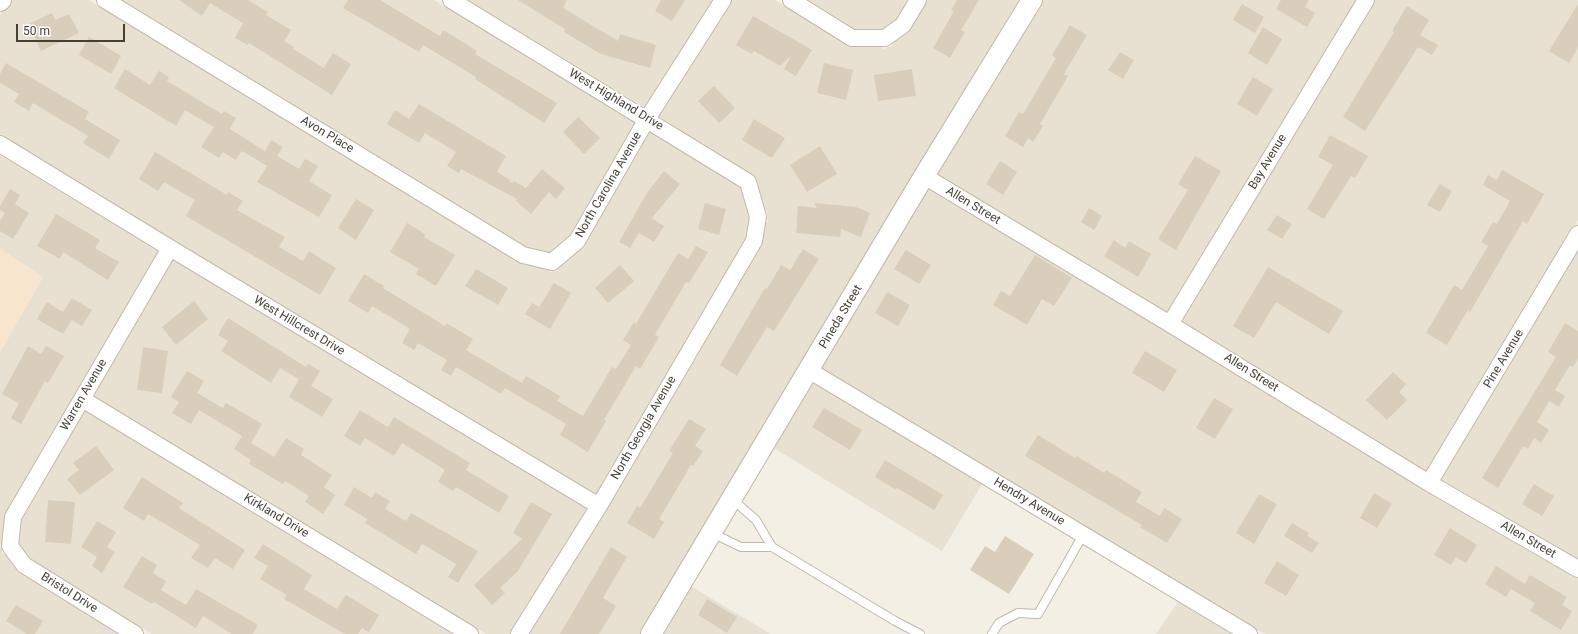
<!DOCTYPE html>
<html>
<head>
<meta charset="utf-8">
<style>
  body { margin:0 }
  #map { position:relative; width:1578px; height:634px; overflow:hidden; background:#f4efe5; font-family:Roboto,sans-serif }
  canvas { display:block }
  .scale { position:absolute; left:16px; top:24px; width:109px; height:18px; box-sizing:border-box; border:2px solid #463f34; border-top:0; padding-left:5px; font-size:12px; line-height:14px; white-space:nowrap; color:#463f34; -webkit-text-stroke:3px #fff; paint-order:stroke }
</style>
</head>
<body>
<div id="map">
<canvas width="1578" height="634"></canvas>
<div class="scale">50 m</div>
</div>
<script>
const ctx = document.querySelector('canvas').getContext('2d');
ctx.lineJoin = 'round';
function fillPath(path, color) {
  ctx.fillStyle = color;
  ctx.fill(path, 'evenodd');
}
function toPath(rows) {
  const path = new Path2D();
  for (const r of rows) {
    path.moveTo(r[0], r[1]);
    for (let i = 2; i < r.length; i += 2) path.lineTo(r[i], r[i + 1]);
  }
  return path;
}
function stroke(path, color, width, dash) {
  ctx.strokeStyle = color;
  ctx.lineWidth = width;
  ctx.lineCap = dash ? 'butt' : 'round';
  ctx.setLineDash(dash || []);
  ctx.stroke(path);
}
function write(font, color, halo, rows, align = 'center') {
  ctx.font = font + ' Roboto,sans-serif';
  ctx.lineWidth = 3.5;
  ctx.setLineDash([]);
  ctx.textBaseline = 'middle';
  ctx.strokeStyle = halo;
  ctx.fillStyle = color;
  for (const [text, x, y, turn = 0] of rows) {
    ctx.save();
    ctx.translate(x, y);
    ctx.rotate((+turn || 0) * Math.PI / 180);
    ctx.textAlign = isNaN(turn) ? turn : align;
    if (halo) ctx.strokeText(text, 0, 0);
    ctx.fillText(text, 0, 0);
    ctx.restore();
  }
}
fillPath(toPath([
  [9,0,89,0,521,263,548,269,550,273,554,270,557,271,559,266,649,130,742,188,750,219,747,238,597,495,180,245,0,134,0,15],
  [121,0,434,0,637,122,571,236,551,253,526,247],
  [467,0,714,0,646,108],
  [732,0,775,0,848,45,881,46,883,50,887,47,892,47,893,43,907,32,926,0,1023,0,643,634,528,634,765,223,768,222,767,210,764,210,756,179,753,175,658,116],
  [808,0,909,0,897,20,884,30,855,29],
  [1041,0,1357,0,1168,313,935,173],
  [1375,0,1578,0,1578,220,1427,472,1181,320],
  [0,154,159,252,6,513,3,542,0,544,0,352,43,277,0,249],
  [926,188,1166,331,1431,494,1578,579,1578,634,1265,634,820,368],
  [1578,249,1578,559,1440,479],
  [172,259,588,509,510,634,486,634,93,396],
  [812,382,982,484,942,551,772,447],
  [84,410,453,634,152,634,29,559,18,543,20,519],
  [0,546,2,549,2,554,6,554,19,573,119,634,0,634],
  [689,585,771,634,660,634],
  [1178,602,1232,634,1156,634]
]), '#e8e1d2');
fillPath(toPath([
  [0,249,43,277,0,352]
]), '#f7e5ce');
fillPath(toPath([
  [179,0,248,0,268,12,266,15,291,30,284,41,294,47,293,49,324,68,333,53,351,64,332,95,249,43,248,45,235,38,243,23,210,3,202,16],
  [348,0,380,0,440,36,443,30,477,51,475,54,557,103,544,123,475,79,476,77,423,45,419,52,343,8],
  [518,0,567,0,563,8,618,41,620,34,656,45,650,68,601,54,564,32,565,29],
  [661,0,685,0,672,21,655,11],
  [957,0,979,0,961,30,965,32,950,58,933,48,954,11,951,10],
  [1281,0,1309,0,1305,7,1315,13,1307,27,1276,9],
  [1242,4,1264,17,1255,33,1233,20],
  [1578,4,1578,47,1569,63,1549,51],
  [1407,6,1429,20,1420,35,1438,45,1432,55,1418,47,1365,131,1343,117,1394,32,1392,31],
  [52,13,55,20,69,14,79,33,41,51,29,24],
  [753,16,812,50,796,76,784,69,791,56,780,66,754,51,752,54,736,45],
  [1070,25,1087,35,1064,74,1068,76,1040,124,1043,126,1033,142,1028,138,1023,147,1005,136,1019,112,1023,114,1056,58,1052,55],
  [1263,27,1282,39,1267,65,1248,53],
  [89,37,121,56,111,74,79,55],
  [1120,52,1134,60,1123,79,1108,70],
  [6,63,89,112,85,119,120,140,109,159,83,143,88,136,33,103,29,111,14,102,19,94,0,83,0,74],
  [824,63,853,70,846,100,817,93],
  [125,69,150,85,159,71,169,77,167,81,222,114,224,111,236,118,230,129,265,151,271,140,283,147,277,156,299,169,305,159,318,166,309,181,332,195,319,217,257,182,267,166,242,151,236,160,223,152,219,158,201,147,214,127,185,110,176,126,114,88],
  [912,69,916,96,878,101,874,75],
  [1253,77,1273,89,1257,116,1237,104],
  [714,86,735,108,719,123,698,101],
  [419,104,506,156,497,172,510,180,509,181,512,183,514,181,526,188,542,169,565,188,556,199,549,192,531,214,516,201,517,199,461,169,459,173,447,166,456,152,425,133,419,143,387,124,395,110,409,119],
  [578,117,600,138,584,154,563,132],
  [754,119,785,138,772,158,742,140],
  [1330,135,1368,156,1355,178,1351,176,1324,219,1307,209,1333,165,1318,157],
  [820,146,837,174,807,192,790,165],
  [155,152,227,195,228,192,243,201,237,210,285,237,279,247,303,261,309,251,336,268,320,295,186,216,195,200,164,182,158,191,139,179],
  [1195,156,1221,171,1176,250,1158,239,1188,190,1178,184],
  [1000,161,1017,172,1003,195,986,184],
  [1502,170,1544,194,1527,224,1523,221,1470,312,1468,310,1447,345,1426,333,1454,285,1462,290,1488,246,1481,242,1493,222,1497,224,1510,201,1483,185,1488,175,1497,180],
  [664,171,680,184,652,218,648,216,664,226,654,242,639,233,630,248,619,242,647,193],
  [1440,184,1452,191,1440,212,1427,205],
  [10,189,20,195,15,204,29,213,13,239,0,231,0,221,5,213,0,210,0,206],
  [356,199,374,210,356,240,338,228],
  [705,203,726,209,719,235,698,229],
  [814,203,856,207,870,213,861,237,841,229,840,237,796,233,798,206,817,208],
  [1089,208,1102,216,1094,230,1081,222],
  [56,214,100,240,95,248,119,262,108,280,63,252,60,259,37,246],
  [1277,215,1292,224,1282,239,1267,230],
  [407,223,425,234,424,237,455,255,436,286,416,274,419,269,390,252],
  [1114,240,1125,248,1129,241,1151,254,1138,277,1104,256],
  [696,246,708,252,689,283,686,282,655,335,659,337,640,369,636,366,604,420,606,421,588,452,560,435,566,424,505,388,501,394,456,367,451,376,441,370,447,360,418,343,414,350,402,343,410,329,372,306,368,313,348,301,364,274,384,286,383,288,445,326,446,323,473,339,466,350,522,383,526,376,560,396,557,401,583,416,612,367,616,369,631,345,623,340,634,322,636,324,678,253,688,259],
  [803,249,819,259,774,331,767,327,737,376,720,365,765,288,767,289,781,265,790,270],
  [906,250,931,265,919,284,894,269],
  [1035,255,1072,278,1054,306,1042,299,1027,325,993,305,1001,291,1010,296],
  [620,265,634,281,608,303,595,288],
  [1268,267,1343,311,1329,334,1276,302,1254,338,1233,326],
  [476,269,508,288,498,305,465,286],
  [554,283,571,293,550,329,525,314,532,303,539,307],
  [887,292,910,305,898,326,875,313],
  [72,298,92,310,82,326,72,320,63,334,37,319,47,302,63,312],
  [194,301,208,319,176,345,162,327],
  [228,318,306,367,308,364,320,371,311,386,333,399,322,417,289,397,299,379,280,368,271,383,221,351,228,341,218,335],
  [1565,323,1578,331,1578,359,1573,367,1570,365,1555,390,1565,396,1559,407,1549,401,1537,422,1549,430,1541,443,1534,438,1528,449,1523,446,1498,488,1482,478,1556,357,1548,352],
  [28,346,41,354,46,346,64,356,48,383,45,381,21,424,11,418,19,403,2,394],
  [143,347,168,351,162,393,137,390],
  [1145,351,1177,370,1164,392,1132,373],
  [187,371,204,381,197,393,223,408,226,403,262,424,251,443,274,457,286,438,304,449,301,455,332,475,324,487,335,495,323,514,305,502,309,496,285,481,283,484,249,464,251,460,234,449,242,436,199,410,191,424,172,413,179,402,171,397],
  [1393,372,1406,384,1399,392,1407,400,1387,420,1366,400],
  [1214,398,1233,409,1215,439,1196,428],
  [824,408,862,430,850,450,812,427],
  [360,410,388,427,394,417,470,463,466,470,509,496,499,513,456,487,453,491,438,482,445,470,402,443,394,456,365,438,360,446,344,436],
  [689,419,706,429,695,446,703,451,693,466,691,465,659,519,664,522,654,539,627,523,637,506,640,508,673,453,669,451],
  [1038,435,1075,458,1077,456,1104,473,1106,470,1142,492,1136,502,1160,516,1164,508,1182,519,1167,543,1140,527,1142,525,1025,456],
  [96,446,114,470,80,495,67,479,79,470,73,463],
  [885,460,943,495,934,510,897,488,895,489,875,477],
  [142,477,183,503,179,508,245,550,233,569,215,558,208,568,191,558,200,545,148,514,144,521,123,508],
  [1534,484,1554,496,1542,516,1522,504],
  [354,487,372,498,375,492,390,501,385,509,406,521,411,513,478,551,458,583,448,577,456,564,422,544,416,554,365,523,367,519,344,505],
  [1374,493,1392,504,1377,528,1360,518],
  [1259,494,1277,504,1254,544,1236,533],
  [48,500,75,502,71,544,45,542],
  [531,502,552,514,518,571,500,588,505,593,492,605,474,585,522,539,513,533],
  [97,521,116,532,107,547,115,552,102,573,92,566,97,557,81,547],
  [1292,523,1309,533,1307,536,1319,543,1312,553,1284,536],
  [1450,528,1477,545,1466,563,1456,557,1451,565,1434,555],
  [1005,536,1034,554,1009,594,970,570,985,546,995,552],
  [263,544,312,575,304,589,337,609,346,595,379,615,369,632,362,628,358,634,345,634,284,599,287,595,260,579,268,566,254,558],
  [611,547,627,557,603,598,616,606,599,634,560,634],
  [142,556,157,565,153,573,166,581,161,590,186,605,196,589,258,625,253,634,232,634,203,616,196,628,154,602,152,604,123,587],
  [1277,561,1299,575,1286,596,1264,583],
  [1496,566,1525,584,1530,575,1567,597,1562,605,1572,611,1561,630,1530,611,1535,603,1511,589,1506,597,1485,584],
  [707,599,737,617,727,633,698,615],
  [16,605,43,621,35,634,27,634,6,621]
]), '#d9cdbc');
const service = toPath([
  [732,499,756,520,772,547,895,621,920,634],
  [712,533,741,547,772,547],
  [992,634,999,623,1018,613,1038,614,1083,535]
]);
const minor = toPath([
  [105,0,523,255,552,262,577,241,647,119,723,0],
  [451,0,748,182,758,217,754,241,599,506,519,634],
  [791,0,852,38,885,38,903,25,918,0],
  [0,144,170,248,599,506],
  [924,176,1170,324,1429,483,1578,569],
  [1170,324,1366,0],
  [810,371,1249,634],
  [82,399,470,634],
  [1429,483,1578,234],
  [135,634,24,565,10,546,13,517,170,248]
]);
const tertiary = toPath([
  [0,1,1,0],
  [651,634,924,176,1032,0]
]);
stroke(service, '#c3b9aa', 10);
stroke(minor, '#c3b9aa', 18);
stroke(tertiary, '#c3b9aa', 22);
stroke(service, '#fff', 8);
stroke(minor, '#fff', 16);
stroke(tertiary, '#fff', 20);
write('12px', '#463f34', '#fff', [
  ["West Highland Drive",616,100,31],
  ["Avon Place",327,135,31],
  ["Bay Avenue",1268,162,-59],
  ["North Carolina Avenue",609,185,-60],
  ["Allen Street",973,206,31],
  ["Pineda Street",841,317,-59],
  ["West Hillcrest Drive",299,326,31],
  ["Pine Avenue",1504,359,-59],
  ["Allen Street",1251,373,32],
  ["Warren Avenue",84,395,-60],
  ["North Georgia Avenue",644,428,-60],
  ["Hendry Avenue",1029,502,31],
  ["Kirkland Drive",276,516,31],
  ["Allen Street",1528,540,30],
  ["Bristol Drive",69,593,32]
]);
</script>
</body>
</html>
